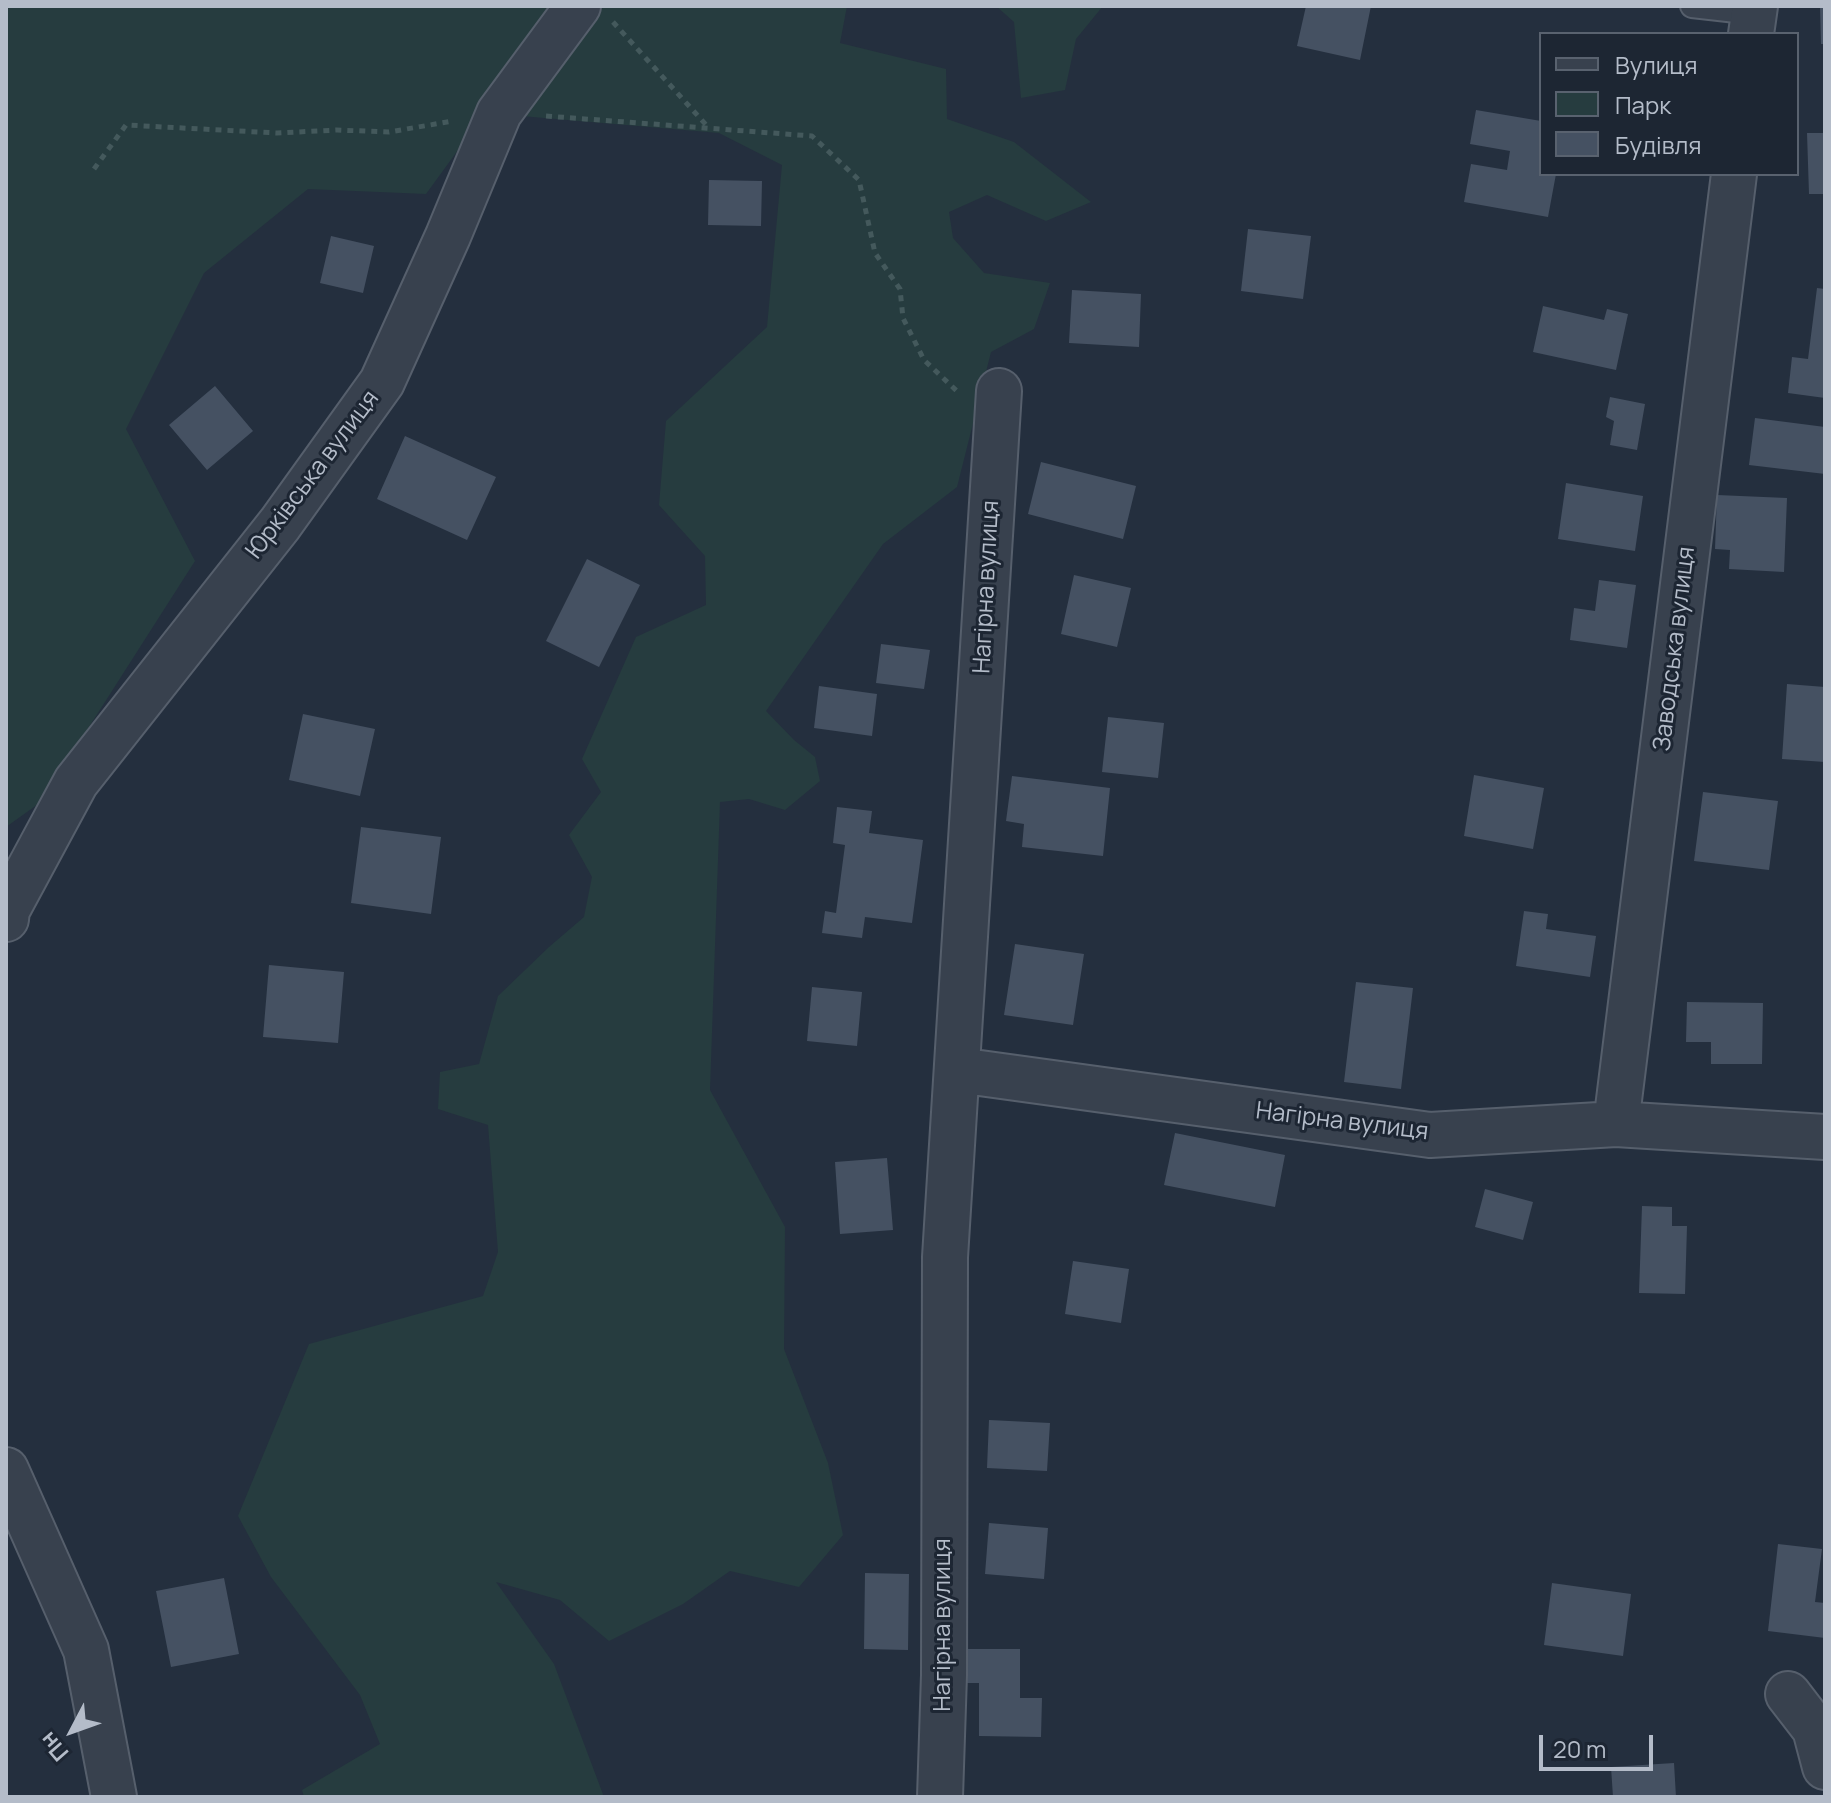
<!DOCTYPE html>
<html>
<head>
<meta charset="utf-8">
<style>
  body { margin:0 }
  #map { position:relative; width:1831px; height:1803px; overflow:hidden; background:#242f3e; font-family:Manrope,sans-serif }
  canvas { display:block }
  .frame { position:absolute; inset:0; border:8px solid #b4bcc9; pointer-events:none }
  .legend { position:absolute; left:1539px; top:32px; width:260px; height:144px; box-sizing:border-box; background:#1d2633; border:2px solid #59626f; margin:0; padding:10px 14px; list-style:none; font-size:24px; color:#b4bcc9 }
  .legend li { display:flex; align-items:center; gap:16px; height:40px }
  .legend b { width:40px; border:2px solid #59626f }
  .north { position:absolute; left:32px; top:1691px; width:80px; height:80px; -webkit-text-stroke:6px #1d2633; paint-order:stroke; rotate:229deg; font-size:22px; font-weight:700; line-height:32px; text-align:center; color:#b4bcc9 }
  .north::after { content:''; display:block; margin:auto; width:28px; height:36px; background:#b4bcc9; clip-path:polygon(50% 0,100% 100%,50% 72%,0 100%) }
  .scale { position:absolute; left:1539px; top:1735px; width:114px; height:36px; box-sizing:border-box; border:4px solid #b4bcc9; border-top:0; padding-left:10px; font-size:24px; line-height:28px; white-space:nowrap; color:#b4bcc9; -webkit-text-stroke:6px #1d2633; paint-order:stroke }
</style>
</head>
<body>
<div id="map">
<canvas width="1831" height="1803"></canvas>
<div class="frame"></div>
<ul class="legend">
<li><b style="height:10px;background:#38414e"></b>Вулиця</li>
<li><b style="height:22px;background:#263c3f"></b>Парк</li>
<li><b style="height:22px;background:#455162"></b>Будівля</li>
</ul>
<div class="north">Пн</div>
<div class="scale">20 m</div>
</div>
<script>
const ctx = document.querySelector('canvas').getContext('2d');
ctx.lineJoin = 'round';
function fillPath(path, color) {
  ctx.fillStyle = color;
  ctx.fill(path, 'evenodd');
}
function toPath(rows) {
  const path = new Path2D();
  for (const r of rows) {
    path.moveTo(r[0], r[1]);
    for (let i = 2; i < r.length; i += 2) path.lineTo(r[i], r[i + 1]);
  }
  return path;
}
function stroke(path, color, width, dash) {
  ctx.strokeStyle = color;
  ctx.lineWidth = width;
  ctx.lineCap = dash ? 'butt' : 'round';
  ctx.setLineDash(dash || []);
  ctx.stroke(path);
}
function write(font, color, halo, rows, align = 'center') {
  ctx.font = font + ' Manrope,sans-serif';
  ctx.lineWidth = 6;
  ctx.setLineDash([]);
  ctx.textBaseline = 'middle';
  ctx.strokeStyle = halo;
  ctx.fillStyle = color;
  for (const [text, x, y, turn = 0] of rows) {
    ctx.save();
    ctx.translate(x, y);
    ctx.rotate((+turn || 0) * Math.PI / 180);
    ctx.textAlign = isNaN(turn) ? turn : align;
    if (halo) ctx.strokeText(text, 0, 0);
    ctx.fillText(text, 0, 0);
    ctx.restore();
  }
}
fillPath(toPath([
  [6,6,563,6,426,194,308,189,204,273,126,429,195,561,41,802,6,827],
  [604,6,847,6,840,43,946,69,947,119,1014,142,1091,202,1046,221,987,195,949,212,953,238,984,273,1050,283,1034,329,991,352,957,487,883,544,766,711,794,740,815,757,820,781,785,810,749,799,720,802,710,1090,785,1227,784,1349,828,1463,843,1535,799,1587,730,1571,683,1604,609,1641,560,1600,496,1582,554,1664,604,1797,304,1797,302,1790,380,1744,360,1695,271,1577,238,1516,309,1344,483,1296,498,1252,488,1125,438,1109,440,1072,479,1064,498,996,549,947,584,917,592,877,569,835,601,792,582,759,636,637,706,605,705,556,659,505,666,421,767,327,782,165,719,133,521,116],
  [996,6,1103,6,1076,39,1065,90,1021,98,1014,22]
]), '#263c3f');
fillPath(toPath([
  [1306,6,1371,6,1360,60,1297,46],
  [1820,6,1825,6,1825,44,1821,44],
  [1476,110,1541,121,1541,174,1556,174,1548,217,1464,202,1471,164,1507,170,1510,151,1470,144],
  [1807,133,1825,133,1825,194,1809,194],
  [709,180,762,181,761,226,708,225],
  [1248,229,1311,236,1303,299,1241,291],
  [331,236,374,246,363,293,320,283],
  [1817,288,1825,289,1825,398,1788,393,1792,357,1808,359],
  [1072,290,1141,294,1139,347,1069,343],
  [1543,306,1604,320,1607,309,1628,314,1616,370,1533,352],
  [215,386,253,431,207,470,169,425],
  [1610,397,1645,404,1637,450,1610,445,1614,421,1606,417],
  [1755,418,1825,427,1825,474,1749,465],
  [405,436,496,477,467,540,377,499],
  [1041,462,1136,486,1123,539,1028,514],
  [1566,483,1643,496,1635,551,1558,539],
  [1717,495,1787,498,1784,572,1729,569,1730,550,1715,549],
  [587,559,640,585,599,667,546,641],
  [1074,575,1131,588,1117,647,1061,634],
  [1599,580,1636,585,1627,648,1570,640,1574,608,1595,611],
  [881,644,930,650,924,689,876,683],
  [1787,684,1825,687,1825,762,1782,759],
  [819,686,877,694,872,736,814,728],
  [303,714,375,729,360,796,289,780],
  [1108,717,1164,723,1158,778,1102,772],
  [1474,775,1544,788,1533,849,1464,836],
  [1012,776,1110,788,1103,856,1022,847,1024,824,1006,821],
  [1703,792,1778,801,1769,870,1694,861],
  [837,807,872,811,869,833,923,840,912,923,865,917,862,938,822,933,825,911,836,913,845,845,833,843],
  [361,827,441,837,431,914,351,903],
  [1524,911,1548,914,1546,929,1596,936,1590,977,1516,966],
  [1015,944,1084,954,1073,1025,1004,1015],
  [269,965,344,972,338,1043,263,1037],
  [1356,982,1413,988,1401,1089,1344,1082],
  [812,987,862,992,857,1046,807,1041],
  [1687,1002,1763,1003,1762,1064,1711,1064,1711,1042,1686,1042],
  [1175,1133,1285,1155,1275,1207,1164,1185],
  [887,1158,893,1230,840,1234,835,1162],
  [1485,1189,1533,1202,1523,1240,1475,1227],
  [1642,1206,1672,1207,1672,1226,1687,1226,1685,1294,1639,1293],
  [1073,1261,1129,1269,1121,1323,1065,1314],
  [989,1420,1050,1423,1047,1471,987,1468],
  [989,1523,1048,1528,1044,1579,985,1574],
  [1778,1544,1822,1549,1815,1602,1825,1603,1825,1638,1768,1631],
  [865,1573,909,1574,908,1650,864,1649],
  [224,1578,239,1654,171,1667,156,1591],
  [1552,1583,1631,1594,1623,1656,1544,1645],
  [965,1649,1020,1649,1020,1698,1042,1698,1041,1737,979,1736,979,1683,965,1683],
  [1674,1763,1676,1797,1613,1797,1611,1767]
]), '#455162');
const service = toPath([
  [1692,6,1754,13]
]);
const minor = toPath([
  [1751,34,1755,6],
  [6,919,7,910,76,782,280,524,382,382,448,236,499,113,578,6],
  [958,1070,1430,1135,1616,1124,1825,1137],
  [1616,1124,1734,174],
  [6,1470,86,1650,114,1797],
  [1788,1694,1815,1729,1825,1767],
  [940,1797,944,1675,945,1257,999,391]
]);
stroke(service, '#565f6c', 26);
stroke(minor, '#565f6c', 48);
stroke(toPath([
  [613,22,708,127],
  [546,116,812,136,859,180,875,253,900,289,903,318,924,360,959,393],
  [94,169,126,125,277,133,337,130,389,132,453,121]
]), '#44595c', 5, [6, 6]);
stroke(service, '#38414e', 22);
stroke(minor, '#38414e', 44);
write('24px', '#b4bcc9', '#1d2633', [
  ["Юрківська вулиця",313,475,-53],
  ["Нагірна вулиця",987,587,-87],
  ["Заводська вулиця",1675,649,-83],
  ["Нагірна вулиця",1342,1122,7],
  ["Нагірна вулиця",943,1625,-90]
]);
</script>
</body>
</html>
